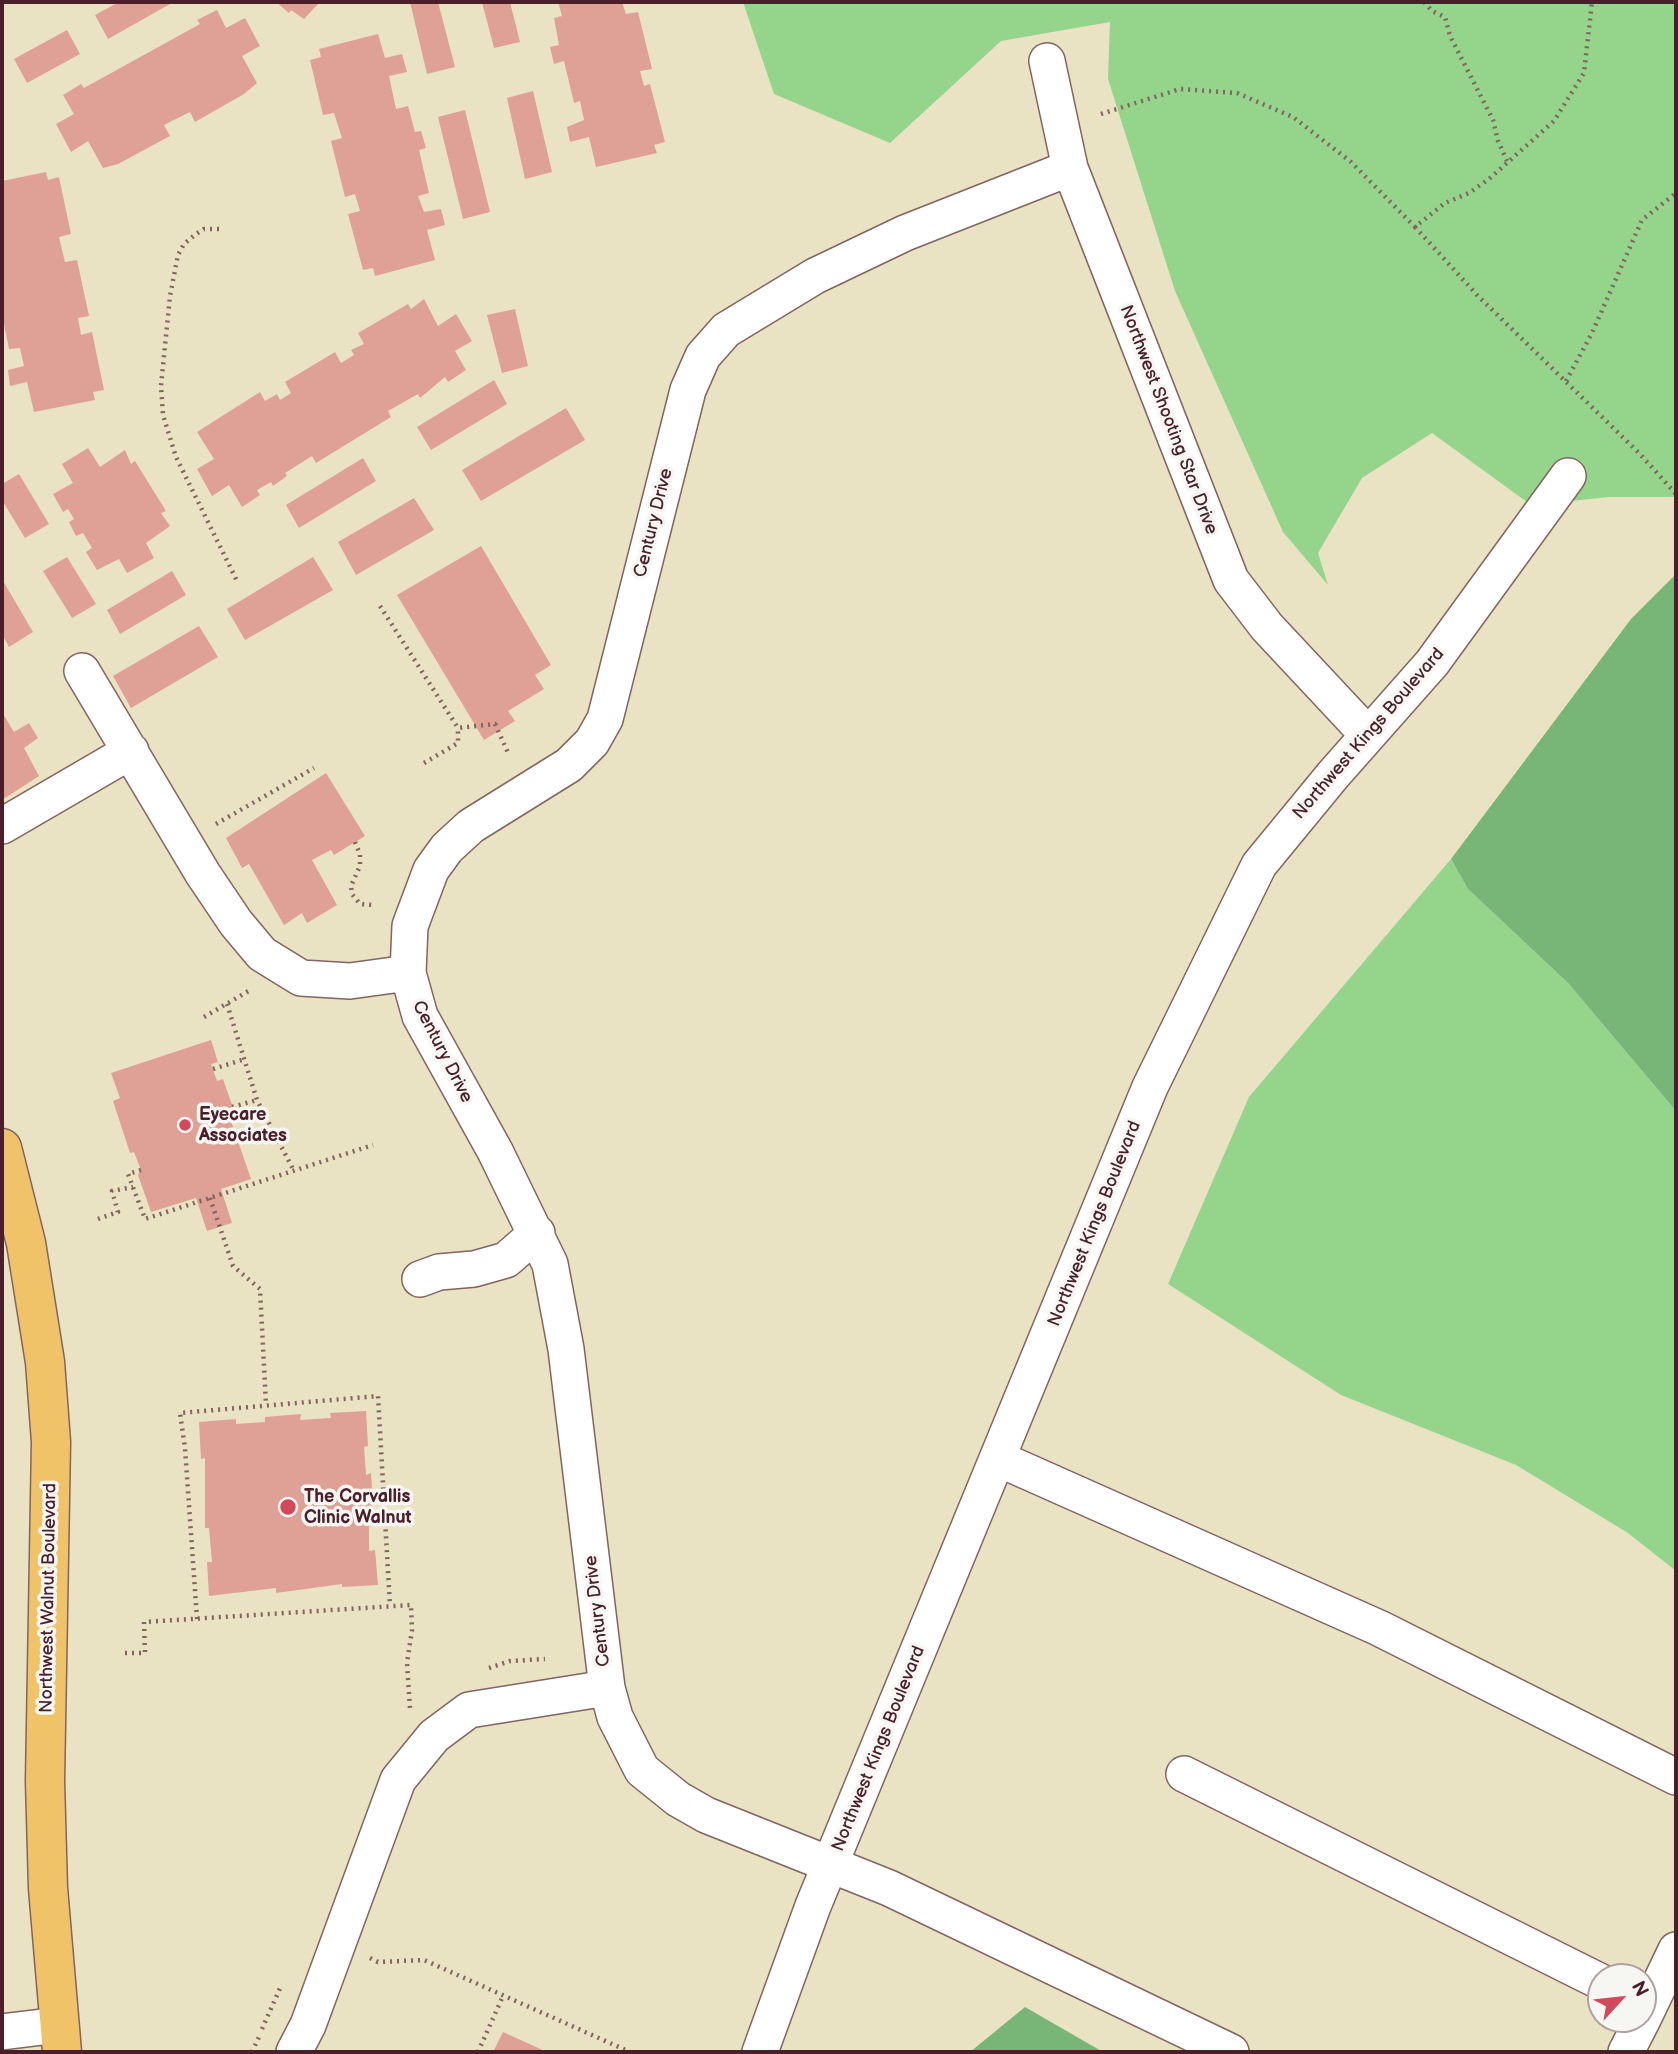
<!DOCTYPE html>
<html>
<head>
<meta charset="utf-8">
<style>
  body { margin:0 }
  #map { position:relative; width:1678px; height:2054px; overflow:hidden; background:#e9e3c3; font-family:"Balsamiq Sans",sans-serif }
  canvas { display:block }
  .frame { position:absolute; inset:0; border:4px solid #4a1f2b; pointer-events:none }
  .north { position:absolute; left:1587px; top:1963px; width:70px; height:70px; box-sizing:border-box; background:#f6f6f2; border:2px solid #b1a0a2; border-radius:50%; rotate:63deg; font-size:19px; font-weight:700; line-height:28px; text-align:center; color:#4a1f2b }
  .north::after { content:''; display:block; margin:auto; width:24px; height:32px; background:#d1495b; clip-path:polygon(50% 0,100% 100%,50% 72%,0 100%) }
</style>
</head>
<body>
<div id="map">
<canvas width="1678" height="2054"></canvas>
<div class="frame"></div>
<div class="north">N</div>
</div>
<script>
const ctx = document.querySelector('canvas').getContext('2d');
ctx.lineJoin = 'round';
function fillPath(path, color) {
  ctx.fillStyle = color;
  ctx.fill(path, 'evenodd');
}
function toPath(rows) {
  const path = new Path2D();
  for (const r of rows) {
    path.moveTo(r[0], r[1]);
    for (let i = 2; i < r.length; i += 2) path.lineTo(r[i], r[i + 1]);
  }
  return path;
}
function stroke(path, color, width, dash) {
  ctx.strokeStyle = color;
  ctx.lineWidth = width;
  ctx.lineCap = dash ? 'butt' : 'round';
  ctx.setLineDash(dash || []);
  ctx.stroke(path);
}
function write(font, color, halo, rows, align = 'center') {
  ctx.font = font + ' "Balsamiq Sans",sans-serif';
  ctx.lineWidth = 7;
  ctx.setLineDash([]);
  ctx.textBaseline = 'middle';
  ctx.strokeStyle = halo;
  ctx.fillStyle = color;
  for (const [text, x, y, turn = 0] of rows) {
    ctx.save();
    ctx.translate(x, y);
    ctx.rotate((+turn || 0) * Math.PI / 180);
    ctx.textAlign = isNaN(turn) ? turn : align;
    if (halo) ctx.strokeText(text, 0, 0);
    ctx.fillText(text, 0, 0);
    ctx.restore();
  }
}
fillPath(toPath([
  [743,2,1676,2,1676,497,1609,497,1531,505,1432,433,1362,478,1318,553,1328,585,1283,532,1175,291,1108,79,1110,22,1001,41,890,143,774,94],
  [1451,859,1468,889,1568,983,1676,1111,1676,1571,1628,1533,1516,1465,1341,1395,1168,1284,1249,1097]
]), '#95d58b');
fillPath(toPath([
  [1676,574,1676,1111,1568,983,1468,889,1451,859,1631,619],
  [1025,2007,1103,2052,970,2052]
]), '#78b677');
fillPath(toPath([
  [119,2,169,2,170,4,108,39,95,15],
  [276,2,320,2,304,19,291,10,289,13],
  [410,2,438,2,455,67,427,74],
  [482,2,510,2,520,42,494,48],
  [558,2,622,2,626,14,638,12,652,69,640,71,644,86,650,84,665,142,654,145,657,153,596,167,589,137,570,142,567,127,584,120,580,101,574,103,564,61,554,64,550,47,559,45,554,18,562,16],
  [217,10,226,28,245,18,260,46,242,56,257,83,244,94,195,122,190,112,164,125,170,136,118,164,103,168,88,141,71,152,56,124,74,114,63,95,81,84,84,88,200,24,197,20],
  [67,30,80,54,27,83,14,59],
  [378,34,385,58,402,54,407,72,389,76,396,109,408,106,415,132,421,131,426,148,419,150,429,193,418,196,424,212,441,209,445,225,427,230,435,260,375,276,373,268,363,270,348,214,360,211,355,194,345,197,331,141,342,138,334,113,323,115,310,60,321,57,319,49],
  [533,91,552,172,525,179,507,98],
  [465,110,490,212,463,219,438,117],
  [46,172,48,180,59,177,71,234,59,237,65,262,77,260,89,316,78,318,81,335,92,332,104,390,93,392,95,400,34,412,27,382,10,386,8,370,24,366,20,348,9,349,2,314,2,181],
  [424,299,438,326,456,314,472,341,455,351,466,370,448,382,445,377,420,398,418,394,388,411,391,417,316,463,312,456,285,473,287,476,273,486,271,482,257,490,260,495,242,507,229,485,212,496,197,469,214,459,197,432,260,392,265,401,277,394,280,400,291,393,285,382,335,352,341,363,354,355,351,350,364,344,358,333,408,304,411,309],
  [515,309,528,366,502,373,487,315],
  [494,380,507,404,431,450,417,427],
  [566,408,585,440,481,501,462,470],
  [88,448,100,467,125,450,131,464,135,461,166,511,161,513,170,526,146,543,154,558,127,573,119,559,97,570,86,552,92,548,83,533,76,536,69,522,74,519,68,509,63,512,53,494,73,483,62,464],
  [363,458,376,481,299,528,286,505],
  [19,474,49,524,25,538,2,500,2,484],
  [414,498,434,530,356,575,338,542],
  [481,546,551,665,535,675,544,689,508,711,515,721,484,740,397,595],
  [67,557,96,604,72,618,43,571],
  [313,557,333,590,245,640,227,609],
  [172,571,186,595,120,634,107,610],
  [2,579,33,632,9,647,2,634],
  [199,626,218,657,131,708,113,676],
  [2,712,14,732,29,723,38,738,24,748,39,776,2,800],
  [326,773,365,836,334,855,331,850,312,860,337,905,307,923,302,913,284,925,249,864,242,868,226,838],
  [211,1040,218,1062,211,1064,217,1081,223,1079,237,1119,231,1121,251,1179,221,1189,232,1223,207,1231,196,1198,151,1212,138,1175,141,1170,134,1152,130,1153,113,1101,120,1098,111,1073],
  [366,1411,368,1446,364,1447,366,1475,371,1473,374,1521,369,1522,369,1551,375,1550,378,1585,342,1587,342,1584,276,1593,276,1588,209,1596,207,1562,212,1562,209,1528,205,1528,205,1458,201,1459,199,1422,236,1419,236,1424,265,1422,265,1417,301,1414,300,1420,331,1418,330,1413],
  [503,2032,547,2052,493,2052]
]), '#dfa096');
const minor = toPath([
  [1047,61,1070,168,1231,580,1267,627,1368,735],
  [1070,168,905,233,815,276,726,330,703,356,688,390,605,719,592,742,569,765,471,826,447,848,431,870,410,926,408,973,420,1016,495,1151,550,1264,566,1349,607,1688,615,1717,642,1770,678,1799,706,1815,889,1888,1231,2052],
  [82,671,203,874,236,923,262,954,301,978,350,981,408,973],
  [2,826,131,751],
  [420,1279,439,1272,474,1269,506,1260,537,1233],
  [999,1459,1379,1628,1676,1777],
  [1184,1774,1601,1982],
  [1643,2019,1676,1950],
  [2,2032,59,2025],
  [294,2052,308,2025,398,1780,434,1736,469,1710,607,1688],
  [760,2052,813,1906,1150,1087,1259,865,1333,775,1432,663,1568,476],
  [1626,2052,1643,2019]
]);
const major = toPath([
  [2,1148,26,1243,45,1362,51,1442,45,1781,48,1888,62,2052]
]);
stroke(minor, '#826460', 38);
stroke(major, '#826460', 41);
stroke(toPath([
  [1424,2,1432,11,1445,17,1450,36,1493,120,1498,141,1507,161],
  [1101,114,1180,89,1237,93,1293,117,1351,162,1415,227,1445,203,1469,193,1489,179,1554,121,1584,73,1592,2],
  [1415,227,1478,296,1639,453,1676,494],
  [219,229,204,229,196,234,184,244,178,255,170,296,161,386,163,415,176,457,237,581],
  [1566,381,1592,333,1642,220,1676,193],
  [380,606,458,728,495,724,509,755],
  [424,763,458,743,458,728],
  [216,824,314,768],
  [355,842,360,854,360,866,351,886,352,894,360,904,373,905],
  [227,1004,257,1100,294,1171],
  [204,1017,252,989],
  [213,1069,245,1059],
  [232,1107,257,1100],
  [141,1170,128,1174,145,1219,373,1145],
  [210,1198,233,1266,260,1289,266,1405],
  [98,1219,118,1212,112,1191,133,1187],
  [197,1619,185,1448,180,1413,378,1396,390,1606],
  [125,1653,145,1653,144,1622,411,1605,412,1630,407,1663,410,1709],
  [489,1668,510,1661,545,1659],
  [370,1958,378,1962,424,1960,630,2052],
  [262,2029,281,1986],
  [252,2052,259,2037],
  [478,2052,503,1996]
]), '#826460', 4.5, [2, 5]);
stroke(minor, '#fff', 35);
stroke(major, '#f0c369', 38);
for (const [x, y, r, color] of [
  [185,1125,7,"#d1495b"],
  [288,1507,9,"#d1495b"]
]) {
  const dot = new Path2D();
  dot.arc(x, y, r, 0, 2 * Math.PI);
  ctx.fillStyle = color;
  ctx.fill(dot);
  stroke(dot, '#f6f6f2', 2.5);
}
write('18px', '#4a1f2b', '#f6f6f2', [
  ["Northwest Shooting Star Drive",1168,420,69],
  ["Century Drive",654,523,-76],
  ["Northwest Kings Boulevard",1369,734,-49],
  ["Century Drive",442,1052,63],
  ["Northwest Kings Boulevard",1095,1224,-68],
  ["Northwest Walnut Boulevard",49,1598,-89],
  ["Century Drive",598,1611,-97],
  ["Northwest Kings Boulevard",879,1749,-68]
]);
write('bold 18px', '#4a1f2b', '#f6f6f2', [
  ["Eyecare",199,1115],
  ["Associates",199,1136],
  ["The Corvallis",304,1497],
  ["Clinic Walnut",304,1518]
], 'left');
</script>
</body>
</html>
